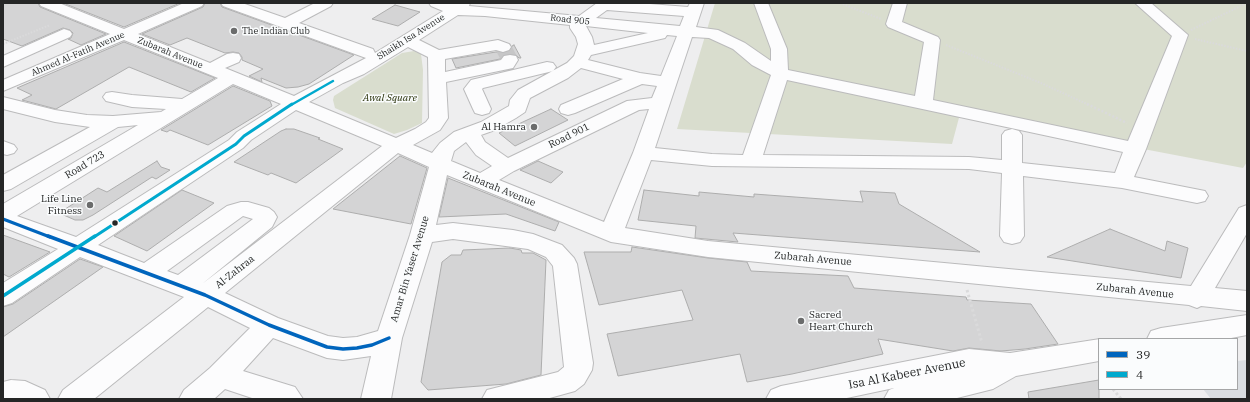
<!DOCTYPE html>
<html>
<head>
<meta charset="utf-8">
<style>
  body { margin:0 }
  #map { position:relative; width:1250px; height:402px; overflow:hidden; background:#eeeeef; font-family:"IBM Plex Serif",serif }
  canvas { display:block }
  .frame { position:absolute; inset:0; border:4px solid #252626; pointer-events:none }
  .legend { position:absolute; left:1098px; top:338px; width:140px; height:52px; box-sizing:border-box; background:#fafcfd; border:1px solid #a5a6a7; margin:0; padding:5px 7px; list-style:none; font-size:12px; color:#252626 }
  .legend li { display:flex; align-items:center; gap:8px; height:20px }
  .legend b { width:20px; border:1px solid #a5a6a7 }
</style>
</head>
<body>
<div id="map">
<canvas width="1250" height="402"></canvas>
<div class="frame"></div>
<ul class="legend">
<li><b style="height:5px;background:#0065bd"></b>39</li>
<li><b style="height:5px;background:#00a9ce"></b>4</li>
</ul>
</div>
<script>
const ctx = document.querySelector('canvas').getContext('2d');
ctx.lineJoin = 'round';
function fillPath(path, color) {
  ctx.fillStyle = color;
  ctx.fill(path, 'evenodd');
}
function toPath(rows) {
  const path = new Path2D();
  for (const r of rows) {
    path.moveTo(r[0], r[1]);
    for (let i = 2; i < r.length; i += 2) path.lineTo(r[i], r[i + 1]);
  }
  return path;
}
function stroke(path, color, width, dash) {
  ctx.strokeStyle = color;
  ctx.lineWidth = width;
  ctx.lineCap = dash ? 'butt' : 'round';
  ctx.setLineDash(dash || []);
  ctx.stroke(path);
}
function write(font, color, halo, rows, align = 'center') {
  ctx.font = font + ' "IBM Plex Serif",serif';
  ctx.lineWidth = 3;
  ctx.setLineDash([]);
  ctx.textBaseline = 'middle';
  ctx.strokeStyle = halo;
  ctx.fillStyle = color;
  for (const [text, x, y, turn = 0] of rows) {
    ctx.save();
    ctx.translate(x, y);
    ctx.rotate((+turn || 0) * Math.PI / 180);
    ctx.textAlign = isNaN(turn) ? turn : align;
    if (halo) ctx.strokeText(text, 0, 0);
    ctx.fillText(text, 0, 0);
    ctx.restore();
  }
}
fillPath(toPath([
  [1247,360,1247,399,1211,399,1203,389,1237,389,1237,361]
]), '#dadee2');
fillPath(toPath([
  [715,3,1247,3,1247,162,1243,168,960,114,952,144,677,129],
  [414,51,421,54,423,70,422,123,407,130,394,134,335,108,333,100,334,96,402,53]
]), '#d9ddce');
const building = toPath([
  [3,3,38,3,40,7,106,34,81,45,68,39,71,38,73,33,70,30,63,28,22,46,3,39,3,3],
  [63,3,180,3,124,27,63,3],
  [205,3,220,3,222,7,354,55,309,84,298,87,286,88,261,78,262,82,249,76,263,69,242,60,242,57,239,53,233,52,225,53,187,38,170,45,142,34,203,7,205,3],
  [395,5,420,12,398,26,372,19,395,5],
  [124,42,215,78,191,92,129,67,56,109,22,100,32,95,17,88,124,42],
  [514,45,521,58,519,58,516,55,510,54,504,55,500,59,456,68,452,59,496,52,503,53,510,51,512,46,514,45],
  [233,86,270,101,272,106,208,145,170,130,167,132,161,130,233,86],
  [551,109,568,120,515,146,499,133,551,109],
  [286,129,294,129,320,138,318,139,343,149,296,183,271,173,268,175,234,162,281,131,286,129],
  [400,156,427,168,411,224,333,209,400,156],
  [157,161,161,167,170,170,156,179,152,177,93,215,83,220,75,220,59,213,98,188,107,192,157,161],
  [538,161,563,172,551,183,520,170,538,161],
  [448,178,559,222,555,231,506,214,439,217,448,178],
  [182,190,214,203,147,251,114,236,182,190],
  [644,190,699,196,699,192,754,197,754,194,863,202,860,191,895,193,899,204,980,252,733,233,738,242,695,238,696,226,638,220,644,190],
  [1110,229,1165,251,1167,241,1188,248,1181,278,1047,257,1110,229],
  [3,235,50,252,9,277,3,274,3,235],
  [632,247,708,258,747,262,751,271,848,276,854,288,966,297,967,300,1031,304,1058,344,1025,349,1001,351,969,348,953,351,878,339,883,354,792,374,747,382,740,354,618,376,607,334,693,320,682,290,599,305,584,252,631,252,632,247],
  [510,248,521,250,522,253,533,253,546,260,541,375,506,384,428,390,421,382,442,262,451,255,461,255,463,250,510,248],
  [80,259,103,267,3,337,3,307,13,304,80,259],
  [1099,380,1099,399,1029,399,1028,392,1099,380]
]);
fillPath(building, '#d4d4d5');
stroke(building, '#adadad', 1);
stroke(toPath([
  [503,47,510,60]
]), '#c6c6c7', 16, [16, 8]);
const minor = toPath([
  [39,3,59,3,124,29,184,3,204,3,202,6,138,34,210,63,227,54,233,53,239,54,241,58,239,62,225,68,294,96,366,58,223,6,221,3,242,3,285,18,315,3,333,3,331,6,299,23,373,49,375,53,443,11,431,6,429,3,449,3,452,4,455,3,470,3,469,6,579,16,597,3,637,3,688,7,690,3,704,3,696,27,718,30,745,43,771,61,771,49,754,3,768,3,787,49,788,70,915,96,924,42,888,27,886,24,893,3,907,3,902,22,938,37,940,40,933,100,1128,141,1172,36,1135,3,1151,3,1188,35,1146,149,1134,177,1205,191,1208,196,1205,201,1197,203,1122,188,1023,176,1024,236,1020,242,1012,244,1004,242,1000,236,1002,173,969,169,712,166,651,160,625,228,708,241,1191,286,1239,208,1247,205,1247,233,1215,288,1247,291,1247,311,1201,306,1197,308,1189,305,708,257,611,242,447,175,436,225,453,223,513,230,533,234,562,245,574,258,577,264,593,363,592,370,584,384,575,391,546,399,482,399,487,390,558,372,564,367,553,266,546,257,528,249,453,239,432,242,402,338,391,399,361,399,371,356,343,360,327,358,273,338,243,371,295,387,303,399,255,399,225,389,214,399,179,399,184,390,210,368,250,328,208,307,94,399,58,399,63,390,184,297,80,257,12,303,3,306,3,283,58,249,3,227,3,204,138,125,118,127,11,189,3,191,3,175,90,127,55,122,3,109,3,97,55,110,87,115,113,116,161,112,166,109,132,107,106,101,103,97,106,93,112,92,132,95,182,99,218,78,124,40,3,91,3,80,110,34,41,6,39,3],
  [607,10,684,16,680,26,596,18,607,10],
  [458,15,485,16,570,25,570,28,576,37,578,44,574,56,567,63,518,90,510,100,509,106,481,122,454,132,440,143,432,153,413,145,440,130,448,118,446,82,513,68,518,60,516,56,510,55,504,56,501,60,445,72,445,59,496,50,503,52,509,50,511,47,509,44,498,40,439,50,419,40,458,15],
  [586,26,648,33,594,45,592,37,586,26],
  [667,35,677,36,661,76,640,73,588,60,591,55,665,38,667,35],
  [692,37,709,38,733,49,752,65,771,75,743,155,712,154,655,148,692,37],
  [408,47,428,57,429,118,426,122,415,129,396,138,309,102,343,83,364,74,408,47],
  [581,68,623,79,561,105,559,109,561,113,568,115,575,113,642,84,657,86,652,98,627,101,508,158,485,142,481,135,495,130,516,118,525,112,530,98,568,78,581,68],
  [787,80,1123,152,1115,173,1022,163,1022,135,1019,131,1012,129,1005,131,1002,135,1002,160,969,157,763,155,787,80],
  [233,84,281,104,237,132,229,140,76,237,17,216,233,84],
  [649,109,633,153,604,222,499,180,514,171,639,110,649,109],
  [296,110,382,146,202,284,272,227,277,217,274,212,269,208,248,202,241,202,227,206,144,263,98,245,243,148,251,140,296,110],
  [466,142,476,155,492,166,480,173,451,161,454,151,466,142],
  [398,153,429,167,410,235,378,331,357,337,343,338,328,336,278,318,225,293,398,153],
  [243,216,253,219,178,275,167,271,243,216],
  [64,29,70,31,72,34,70,37,3,67,3,56,64,29],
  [547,62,553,63,556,67,553,71,483,88,482,89,491,109,489,113,482,115,475,113,473,109,464,89,471,80,547,62],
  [3,141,14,145,17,149,14,153,7,155,3,154,3,141],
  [11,380,25,381,45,390,50,399,3,399,3,382,11,380]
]);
const major = toPath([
  [1247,315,1247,335,1226,339,1147,339,1151,331,1161,328,1247,315],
  [1100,339,1099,361,1016,376,993,389,953,399,884,399,889,390,894,388,842,399,766,399,771,390,781,386,969,349,1010,353,1100,339]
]);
stroke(minor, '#bbbbbc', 2);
stroke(major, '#bbbbbc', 2);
stroke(toPath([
  [840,3,881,19],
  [1191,30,1247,3],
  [1195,39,1247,51],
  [3,44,50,25],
  [946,45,1041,83,1089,105]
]), '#dadadb', 2, [1.5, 1.5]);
stroke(toPath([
  [1087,104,1127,123]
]), '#dadadb', 2.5, [2, 2]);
stroke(toPath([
  [967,290,982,343],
  [1113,389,1121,399]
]), '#dadadb', 3, [2.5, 2.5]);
fillPath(minor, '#fcfcfd');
fillPath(major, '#fcfcfd');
stroke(toPath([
  [3,219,50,237]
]), '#0065bd', 3);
stroke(toPath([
  [48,236,205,295,269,325,327,347,343,349,357,348,372,345,389,338]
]), '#0065bd', 3.5);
stroke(toPath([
  [291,105,333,81]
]), '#00a9ce', 2.5);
stroke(toPath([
  [94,237,236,144,244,136,292,104]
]), '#00a9ce', 3);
stroke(toPath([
  [3,296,95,236]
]), '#00a9ce', 3.5);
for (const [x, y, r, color] of [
  [234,31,4,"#6b6c6c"],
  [534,127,4,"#6b6c6c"],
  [90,205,4,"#6b6c6c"],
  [115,223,3.5,"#252626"],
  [801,321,4,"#6b6c6c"]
]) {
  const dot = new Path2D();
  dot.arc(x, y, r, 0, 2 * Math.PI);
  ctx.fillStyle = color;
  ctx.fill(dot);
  stroke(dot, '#fafcfd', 1.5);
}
write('9px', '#252626', '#fafcfd', [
  ["Road 905",570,20,6],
  ["Shaikh Isa Avenue",411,37,-32],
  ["Zubarah Avenue",170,53,22],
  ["Ahmed Al-Fatih Avenue",78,54,-23]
]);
write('9px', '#252626', '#fafcfd', [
  ["The Indian Club",242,31]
], 'left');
write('italic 10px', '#252e05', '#fafcfd', [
  ["Awal Square",390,98]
]);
write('10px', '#252626', '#fafcfd', [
  ["Al Hamra",526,127],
  ["Life Line",82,199],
  ["Fitness",82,211],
  ["Sacred",809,315,"left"],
  ["Heart Church",809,327,"left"]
], 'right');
write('10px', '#252626', '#fafcfd', [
  ["Road 901",569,136,-26],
  ["Road 723",85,165,-31],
  ["Zubarah Avenue",499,189,22],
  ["Zubarah Avenue",813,259,5],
  ["Amar Bin Yaser Avenue",410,269,-73],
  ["Al-Zahraa",235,272,-38],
  ["Zubarah Avenue",1135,291,6]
]);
write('12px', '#252626', '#fafcfd', [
  ["Isa Al Kabeer Avenue",907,374,-11]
]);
</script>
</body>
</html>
